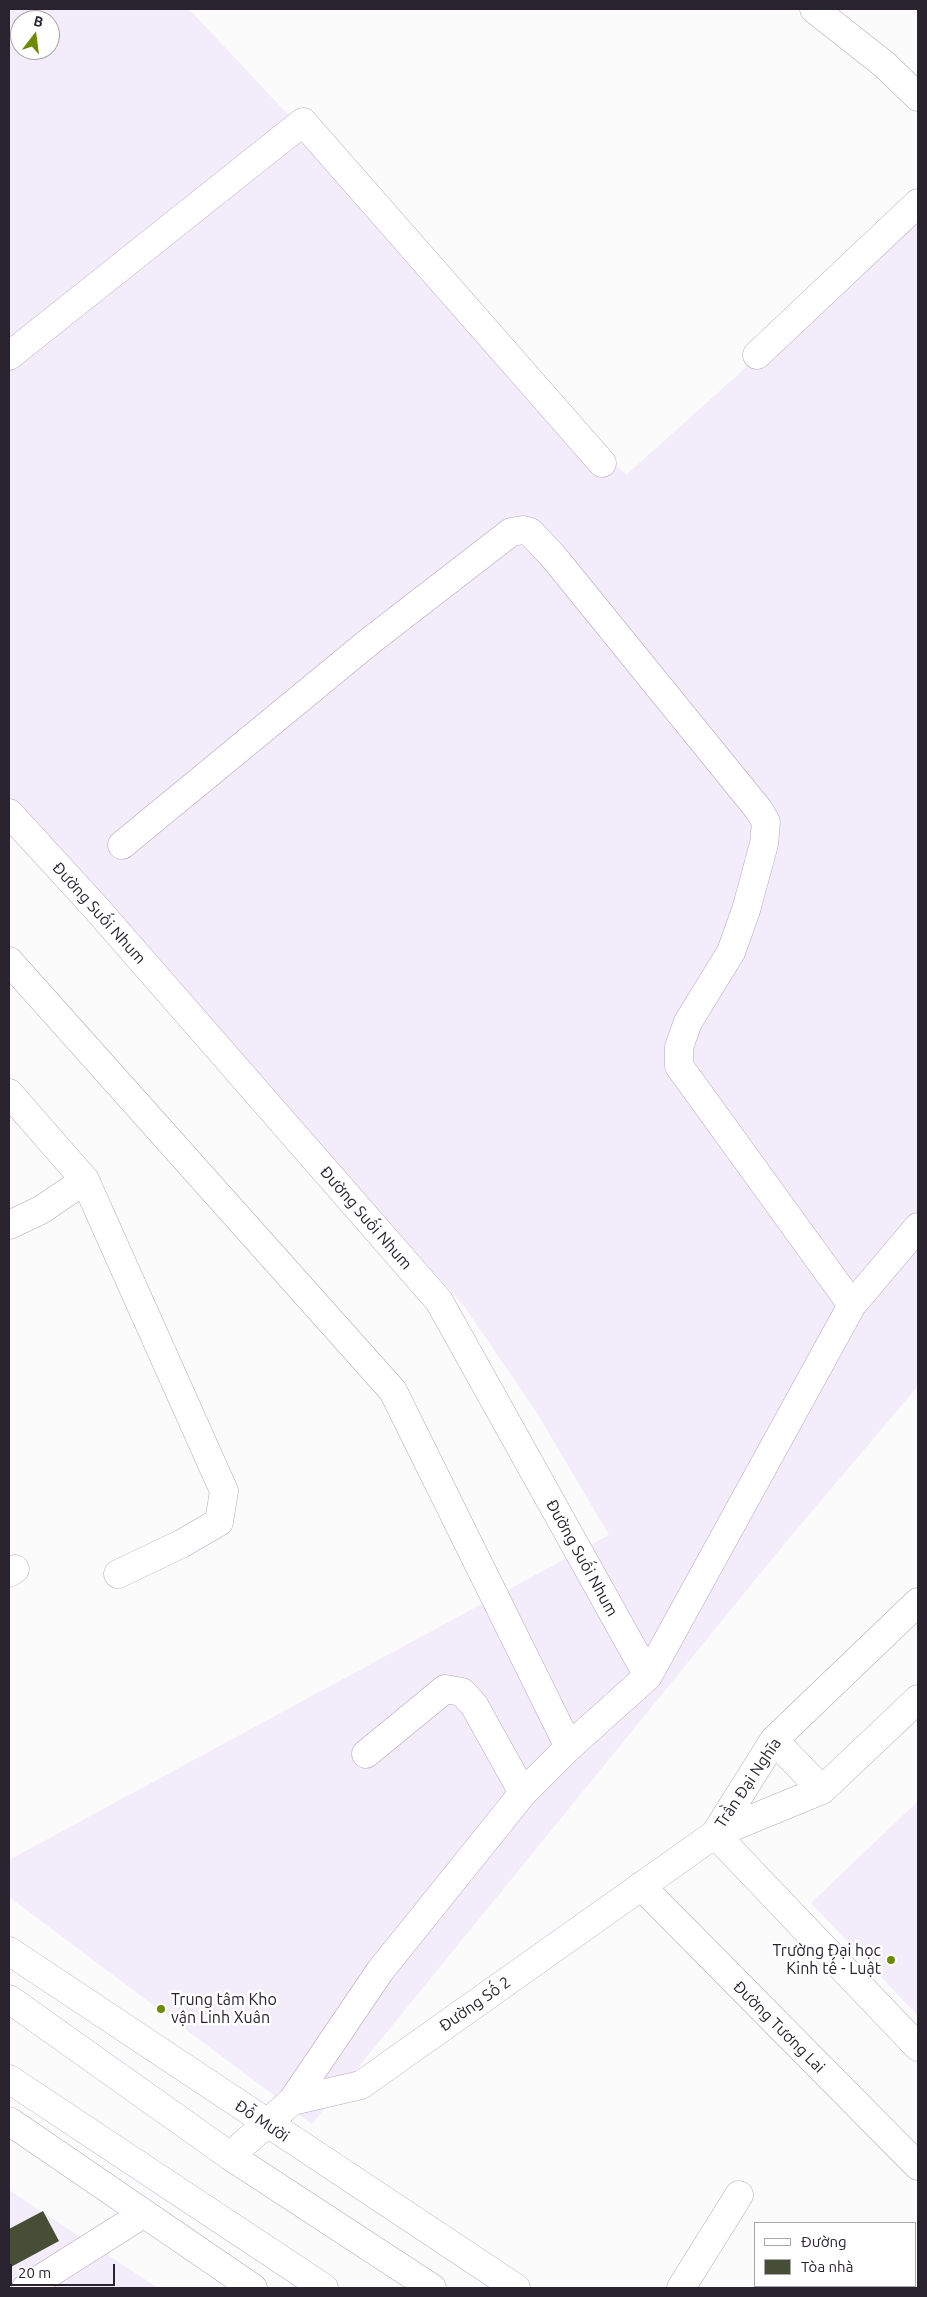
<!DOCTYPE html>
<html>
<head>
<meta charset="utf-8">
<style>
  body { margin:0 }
  #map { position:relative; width:927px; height:2297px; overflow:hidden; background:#fbfbfb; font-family:Ubuntu,sans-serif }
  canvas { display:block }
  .frame { position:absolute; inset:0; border:10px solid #28232e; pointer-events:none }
  .legend { position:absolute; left:754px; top:2222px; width:162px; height:65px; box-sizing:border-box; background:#fff; border:1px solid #a9a7ab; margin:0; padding:6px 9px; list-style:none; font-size:15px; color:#28232e }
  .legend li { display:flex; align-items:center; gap:10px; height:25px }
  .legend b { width:25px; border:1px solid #a9a7ab }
  .north { position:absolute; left:10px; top:10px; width:50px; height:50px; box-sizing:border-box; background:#fff; border:1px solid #a9a7ab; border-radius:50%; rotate:15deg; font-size:14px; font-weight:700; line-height:20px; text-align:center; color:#28232e }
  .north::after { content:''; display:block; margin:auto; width:18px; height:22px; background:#6d8a03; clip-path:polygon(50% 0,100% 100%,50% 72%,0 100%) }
  .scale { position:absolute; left:10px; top:2264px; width:105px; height:22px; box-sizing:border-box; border:2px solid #28232e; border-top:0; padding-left:6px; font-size:15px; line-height:18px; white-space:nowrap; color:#28232e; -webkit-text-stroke:4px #fff; paint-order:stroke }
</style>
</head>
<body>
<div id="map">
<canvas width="927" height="2297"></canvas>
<div class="frame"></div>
<ul class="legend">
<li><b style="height:6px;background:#fff"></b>Đường</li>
<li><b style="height:14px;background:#464f35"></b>Tòa nhà</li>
</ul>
<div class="north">B</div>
<div class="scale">20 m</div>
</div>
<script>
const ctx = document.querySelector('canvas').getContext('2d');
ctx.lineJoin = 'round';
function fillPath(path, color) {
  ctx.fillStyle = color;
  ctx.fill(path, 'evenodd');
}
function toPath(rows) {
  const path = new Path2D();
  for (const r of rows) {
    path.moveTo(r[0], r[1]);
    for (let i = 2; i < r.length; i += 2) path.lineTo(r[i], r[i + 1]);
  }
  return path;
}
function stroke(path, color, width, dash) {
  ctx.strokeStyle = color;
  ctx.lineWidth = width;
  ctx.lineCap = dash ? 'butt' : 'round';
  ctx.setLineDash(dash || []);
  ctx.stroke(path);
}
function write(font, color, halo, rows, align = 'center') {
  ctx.font = font + ' Ubuntu,sans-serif';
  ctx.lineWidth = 5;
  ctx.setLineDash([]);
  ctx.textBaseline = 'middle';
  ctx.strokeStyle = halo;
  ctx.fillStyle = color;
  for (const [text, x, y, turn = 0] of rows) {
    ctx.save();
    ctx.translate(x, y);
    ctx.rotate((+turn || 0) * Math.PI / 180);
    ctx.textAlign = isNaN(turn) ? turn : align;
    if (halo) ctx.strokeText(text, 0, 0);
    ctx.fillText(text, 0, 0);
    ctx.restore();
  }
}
fillPath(toPath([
  [9,9,189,9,626,475,918,213,918,1386,786,1542,312,2124,9,1897,9,1860,609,1535,537,1413,464,1306,9,798],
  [20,20,50,20,50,50,20,50],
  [918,1801,918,2016,811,1903],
  [9,2190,158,2288,9,2288]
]), '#f3ecfb');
fillPath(toPath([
  [43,2211,59,2241,9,2268,9,2229]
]), '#464f35');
const minor = toPath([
  [814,9,885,65,918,97],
  [757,355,918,203],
  [9,356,303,122,602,463],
  [9,813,96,908,439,1301,648,1676],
  [122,845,370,641,511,532,523,530,530,532,552,555,759,810,766,822,764,844,746,910,731,952,688,1022,679,1047,679,1066,852,1305],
  [9,961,393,1391,569,1747],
  [9,1093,85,1180,41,1210,9,1225],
  [85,1180,224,1491,219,1522,181,1544,118,1574],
  [9,1573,15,1569],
  [774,1740,822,1790],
  [366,1754,445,1689,462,1692,474,1705,523,1793],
  [715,1834,774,1740,918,1602],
  [715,1834,918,2047],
  [641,1886,918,2166],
  [292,2101,380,1971,523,1793,569,1747,648,1676,852,1305,918,1227],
  [230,2156,292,2101,361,2085,715,1834,822,1790,918,1699],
  [26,2288,143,2214],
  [681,2288,739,2195]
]);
const highway = toPath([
  [9,1951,516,2288],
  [9,1999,230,2156,432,2288],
  [9,2079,324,2288],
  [9,2121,253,2288]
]);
stroke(minor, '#b4a7c3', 29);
stroke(highway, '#b4a7c3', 29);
stroke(minor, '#fff', 28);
stroke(highway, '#fff', 28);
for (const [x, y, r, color] of [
  [891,1960,5,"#6d8a03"],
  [161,2009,5,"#6d8a03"]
]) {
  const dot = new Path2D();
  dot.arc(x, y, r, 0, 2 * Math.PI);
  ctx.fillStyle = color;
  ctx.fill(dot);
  stroke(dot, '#fff', 2);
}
write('16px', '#28232e', '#fff', [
  ["Đường Suối Nhum",99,913,48],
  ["Đường Suối Nhum",366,1218,49],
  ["Đường Suối Nhum",582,1558,61],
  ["Trần Đại Nghĩa",748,1783,-56],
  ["Đường Số 2",475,2004,-35],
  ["Đường Tương Lai",779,2027,45],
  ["Đỗ Mười",262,2121,34]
]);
write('16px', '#28232e', '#fff', [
  ["Trường Đại học",881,1951],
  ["Kinh tế - Luật",881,1969],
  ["Trung tâm Kho",171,2000,"left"],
  ["vận Linh Xuân",171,2018,"left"]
], 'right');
</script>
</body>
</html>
